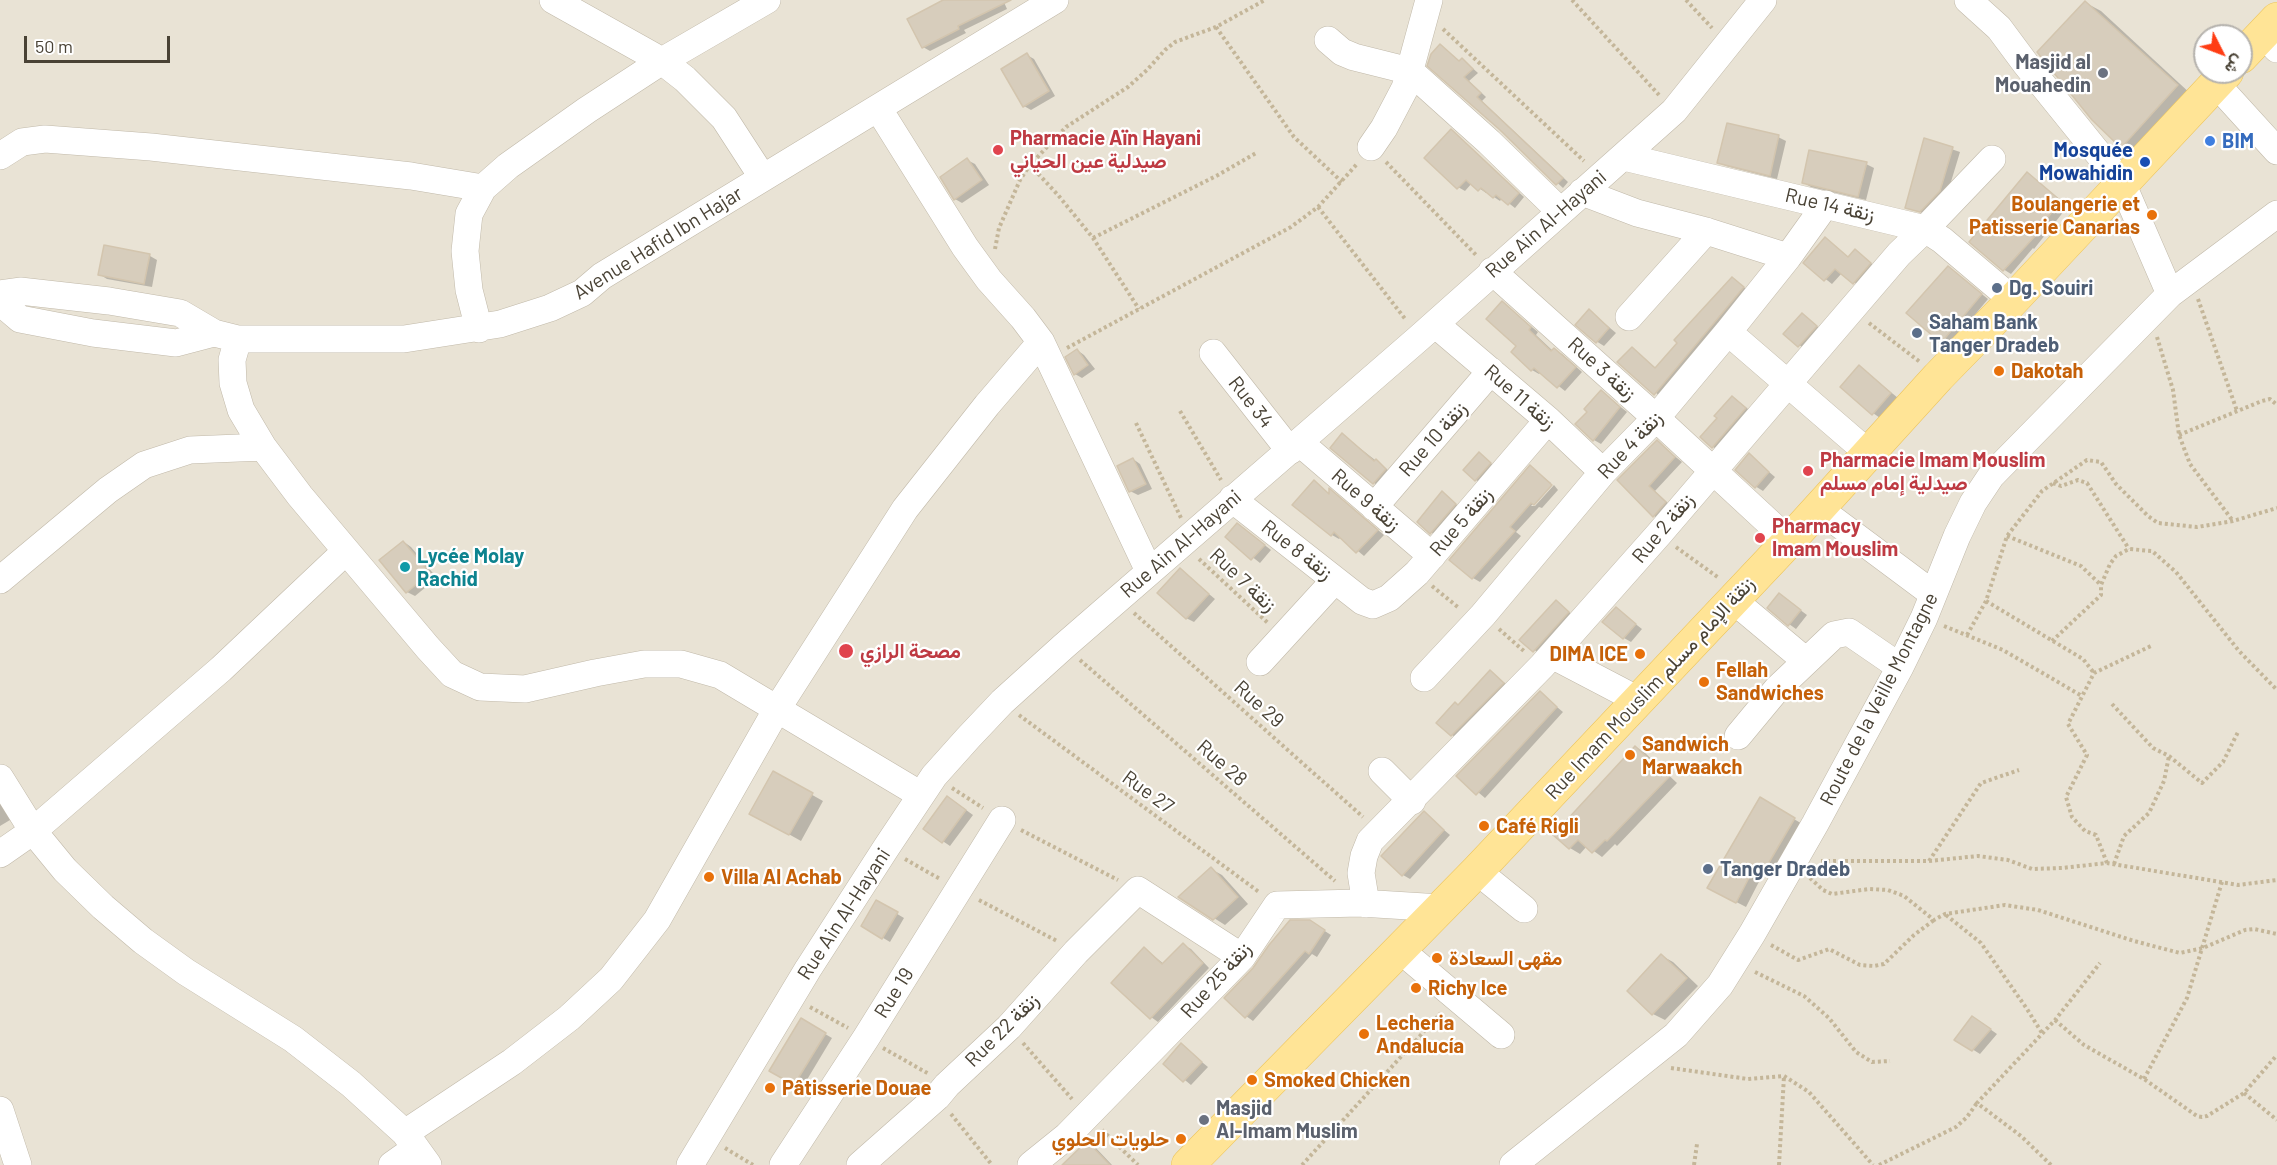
<!DOCTYPE html>
<html>
<head>
<meta charset="utf-8">
<style>
  body { margin:0 }
  #map { position:relative; width:2277px; height:1165px; overflow:hidden; background:#f5f1e7; font-family:Barlow,Vazirmatn,sans-serif }
  canvas { display:block }
  .north { position:absolute; left:2193px; top:24px; width:60px; height:60px; box-sizing:border-box; background:#fff; border:2px solid #b6b3ae; border-radius:50%; rotate:132deg; font-size:16px; font-weight:700; line-height:24px; text-align:center; color:#494235 }
  .north::after { content:''; display:block; margin:auto; width:21px; height:27px; background:#ff3d14; clip-path:polygon(50% 0,100% 100%,50% 72%,0 100%) }
  .scale { position:absolute; left:24px; top:36px; width:146px; height:27px; box-sizing:border-box; border:3px solid #494235; border-top:0; padding-left:8px; font-size:18px; line-height:21px; white-space:nowrap; color:#494235; -webkit-text-stroke:4px #fff; paint-order:stroke }
</style>
</head>
<body>
<div id="map">
<canvas width="2277" height="1165"></canvas>
<div class="north">ش</div>
<div class="scale">50 m</div>
</div>
<script>
const ctx = document.querySelector('canvas').getContext('2d');
ctx.lineJoin = 'round';
function fillPath(path, color) {
  ctx.fillStyle = color;
  ctx.fill(path, 'evenodd');
}
function toPath(rows) {
  const path = new Path2D();
  for (const r of rows) {
    path.moveTo(r[0], r[1]);
    for (let i = 2; i < r.length; i += 2) path.lineTo(r[i], r[i + 1]);
  }
  return path;
}
function stroke(path, color, width, dash) {
  ctx.strokeStyle = color;
  ctx.lineWidth = width;
  ctx.lineCap = dash ? 'butt' : 'round';
  ctx.setLineDash(dash || []);
  ctx.stroke(path);
}
function write(font, color, halo, rows, align = 'center') {
  ctx.font = font + ' Barlow,Vazirmatn,sans-serif';
  ctx.lineWidth = 4.5;
  ctx.setLineDash([]);
  ctx.textBaseline = 'middle';
  ctx.strokeStyle = halo;
  ctx.fillStyle = color;
  for (const [text, x, y, turn = 0] of rows) {
    ctx.save();
    ctx.translate(x, y);
    ctx.rotate((+turn || 0) * Math.PI / 180);
    ctx.textAlign = isNaN(turn) ? turn : align;
    if (halo) ctx.strokeText(text, 0, 0);
    ctx.fillText(text, 0, 0);
    ctx.restore();
  }
}
fillPath(toPath([
  [0,0,2277,0,2277,1165,0,1165],
  [2205,36,2241,36,2241,72,2205,72]
]), '#e9e3d5');
fillPath(toPath([
  [947,0,1003,0,1007,9,964,30,966,33,930,51,923,47],
  [2086,3,2101,11,2192,95,2137,155,2121,146],
  [1441,46,1460,62,1462,60,1468,64,1478,73,1469,81,1486,97,1482,101,1568,182,1563,188,1429,65],
  [1027,55,1034,59,1055,96,1031,110,1024,106],
  [1451,131,1524,197,1515,208,1502,198,1500,201,1494,197,1487,191,1486,193,1472,183,1465,191,1458,187],
  [1778,137,1786,141,1777,179,1726,166,1718,162],
  [1925,140,1960,152,1947,195,1928,215,1907,207],
  [967,160,975,164,989,185,962,203,955,199],
  [1866,164,1874,168,1866,200,1811,187,1804,183],
  [2028,174,2068,206,2034,249,2033,248,2011,274,2003,269],
  [105,247,150,256,157,260,152,287,107,279,99,274],
  [1856,251,1877,268,1861,287,1842,273,1832,284,1805,263,1849,258],
  [1949,268,1988,299,1949,346,1942,341],
  [1733,279,1750,292,1662,398,1620,362,1632,349,1657,369],
  [1503,303,1538,332,1536,335,1553,351,1554,350,1562,354,1582,372,1565,391,1541,372,1539,374,1532,370,1518,346],
  [1590,311,1616,333,1604,346,1596,341],
  [1803,315,1823,331,1806,350,1785,334],
  [1077,350,1084,355,1095,369,1082,378,1075,374],
  [1860,367,1898,398,1880,418,1873,413],
  [1602,392,1627,412,1601,444,1594,440,1589,412],
  [1733,397,1753,413,1720,451,1713,447,1719,418],
  [1343,435,1393,474,1381,487,1374,483],
  [1657,442,1682,462,1655,491,1672,507,1661,520,1654,516,1640,500],
  [1479,454,1497,468,1483,484,1476,480],
  [1749,455,1775,477,1763,491,1755,486],
  [1133,459,1140,464,1152,489,1138,495,1130,491],
  [1530,467,1551,483,1531,506,1535,506,1554,485,1558,490,1542,508,1539,507,1516,532,1521,536,1480,582,1473,578],
  [1314,482,1330,494,1336,495,1384,535,1364,556,1341,537,1339,539,1332,535],
  [1442,493,1462,509,1438,537,1431,532],
  [1244,529,1271,550,1260,563,1227,537],
  [404,542,411,547,437,578,415,596,407,592,381,560],
  [1180,570,1215,599,1194,622,1186,618],
  [1780,595,1807,615,1796,629,1789,624],
  [1556,601,1575,617,1541,655,1522,640],
  [1616,609,1642,629,1631,642,1624,638],
  [1490,672,1510,687,1459,739,1452,735,1458,705],
  [1540,693,1563,712,1485,798,1459,776],
  [1636,747,1645,753,1677,783,1617,846,1615,844,1602,857,1587,846,1580,854,1570,848,1555,835],
  [773,773,823,801,801,841,751,813],
  [0,791,15,817,0,826],
  [1760,799,1804,825,1775,876,1765,870,1746,907,1719,893],
  [955,802,973,815,950,846,925,829],
  [1424,813,1450,835,1410,879,1403,875],
  [1211,869,1222,875,1248,904,1225,925,1214,918],
  [877,902,904,918,890,942,863,926],
  [1317,926,1331,935,1317,957,1312,954,1253,1021,1246,1016],
  [1183,945,1191,949,1209,968,1158,1022,1151,1017,1145,949,1164,964],
  [1662,956,1673,962,1698,986,1665,1020,1653,1014,1629,991],
  [801,1020,832,1038,802,1088,771,1070],
  [1980,1022,1997,1034,1980,1054,1956,1039],
  [1181,1045,1208,1067,1191,1085,1165,1064],
  [1088,1143,1095,1147,1112,1165,1064,1165]
]), '#0003');
const building = toPath([
  [943,0,1011,0,958,26,959,29,922,48,907,19,943,0],
  [2085,1,2178,85,2121,148,2092,120,2037,52,2085,1],
  [1440,44,1459,61,1462,58,1473,69,1464,77,1481,93,1477,97,1563,178,1556,185,1500,130,1427,66,1431,54,1440,44],
  [1027,53,1049,91,1023,107,1001,69,1027,53],
  [1727,123,1779,135,1770,176,1717,163,1727,123],
  [1451,129,1519,193,1508,205,1496,195,1493,198,1481,188,1478,191,1466,180,1457,189,1424,158,1451,129],
  [1924,138,1953,147,1940,191,1920,212,1905,208,1924,138],
  [1809,150,1867,162,1858,197,1802,183,1809,150],
  [967,158,982,180,954,200,940,177,967,158],
  [2027,172,2061,201,2036,232,2037,234,2003,271,1969,242,2027,172],
  [1825,237,1848,257,1855,249,1871,263,1853,284,1835,269,1824,281,1803,263,1825,237],
  [104,245,150,254,144,284,98,275,104,245],
  [1948,266,1982,294,1941,343,1906,313,1948,266],
  [1732,277,1744,287,1654,395,1617,362,1632,347,1655,368,1677,343,1674,340,1732,277],
  [1502,301,1531,327,1529,330,1551,351,1554,348,1576,367,1557,388,1534,368,1531,371,1511,352,1516,346,1486,319,1502,301],
  [1589,309,1609,328,1596,343,1575,325,1589,309],
  [1802,313,1817,326,1798,347,1783,334,1802,313],
  [1077,349,1088,365,1074,375,1065,357,1077,349],
  [1859,365,1891,393,1872,415,1840,387,1859,365],
  [1601,390,1620,407,1593,441,1575,424,1587,412,1584,409,1601,390],
  [1732,396,1746,408,1712,448,1700,437,1717,418,1714,416,1732,396],
  [1342,433,1374,461,1376,459,1386,469,1373,484,1330,448,1342,433],
  [1657,440,1675,457,1649,486,1666,502,1653,517,1617,480,1657,440],
  [1479,452,1491,463,1475,481,1463,470,1479,452],
  [1749,453,1769,472,1755,488,1735,470,1749,453],
  [1133,458,1146,484,1129,492,1117,466,1133,458],
  [1530,465,1552,485,1534,505,1531,503,1510,527,1515,531,1472,579,1449,560,1530,465],
  [1314,480,1329,494,1329,488,1378,530,1356,553,1334,532,1331,536,1292,505,1314,480],
  [1442,491,1456,504,1430,534,1417,522,1442,491],
  [1237,523,1265,545,1251,560,1225,537,1237,523],
  [403,541,430,573,406,593,379,560,403,541],
  [1180,568,1209,594,1186,619,1157,593,1180,568],
  [1779,593,1801,610,1788,626,1767,608,1779,593],
  [1556,600,1569,612,1533,652,1519,640,1556,600],
  [1616,607,1636,624,1623,639,1602,622,1616,607],
  [1490,670,1504,683,1451,736,1436,723,1455,702,1458,705,1490,670],
  [1540,691,1557,707,1476,795,1456,776,1540,691],
  [1635,746,1669,777,1607,841,1605,840,1592,853,1578,840,1569,849,1553,835,1635,746],
  [773,771,813,793,789,835,749,814,773,771],
  [947,796,966,810,942,843,923,829,947,796],
  [1760,797,1795,818,1764,871,1755,866,1736,903,1707,888,1760,797],
  [1424,811,1444,830,1402,876,1381,856,1424,811],
  [1211,867,1238,897,1213,920,1178,897,1211,867],
  [876,900,898,912,882,939,861,926,876,900],
  [1290,920,1310,920,1325,930,1309,954,1305,951,1245,1018,1224,998,1253,968,1269,945,1290,920],
  [1183,943,1203,963,1150,1019,1111,983,1144,947,1162,964,1183,943],
  [1661,954,1687,978,1652,1015,1627,991,1661,954],
  [1972,1016,1991,1029,1972,1051,1954,1040,1972,1016],
  [801,1018,826,1033,794,1085,769,1071,801,1018],
  [1181,1043,1202,1062,1183,1082,1163,1064,1181,1043],
  [1087,1141,1110,1165,1062,1165,1087,1141]
]);
fillPath(building, '#d7cdbc');
stroke(building, '#d3c5ae', 1.5);
const minor = toPath([
  [553,0,662,61,685,79,724,118,763,178],
  [1968,0,1999,28,2025,63,2122,183,2170,294],
  [2263,33,2277,49],
  [1328,40,1342,52,1354,57,1410,71,1489,142,1560,211],
  [2216,84,2277,151],
  [878,108,965,247,989,280,1023,318,1041,342,1149,571],
  [1371,147,1384,128,1405,88,1429,0],
  [0,156,22,142,45,139,151,147,411,176,483,188],
  [1624,157,1925,229,1942,240,2013,300],
  [1582,192,1637,213,1706,231,1788,257],
  [1492,271,1656,418,1789,541],
  [0,294,20,291,109,301,180,313,214,333,238,339,404,339,500,324,550,308,582,293,602,276,1055,0],
  [0,302,20,319,93,333,176,343,214,333],
  [1629,317,1706,231],
  [1435,324,1548,420,1603,472],
  [479,329,469,290,465,251,469,214,483,188,508,166,587,110,662,61,767,0],
  [1728,332,1859,445],
  [238,339,232,360,233,383,241,410,263,447,300,496,428,648,452,674,480,687,525,689,595,673,644,664,681,664,720,675,921,795],
  [1213,353,1290,451],
  [1300,443,1432,556],
  [1232,499,1362,601,1373,605,1389,598,1417,573,1548,420],
  [1374,507,1491,371],
  [1819,509,1933,594],
  [0,580,108,490,144,465,190,450,263,447],
  [1733,600,1806,661],
  [1552,655,1638,700],
  [1260,662,1335,580],
  [1424,678,1483,615,1603,472,1656,418,1728,332,1788,257,1826,204],
  [1738,736,1777,689,1834,635,1849,632,1900,667],
  [1382,771,1412,801],
  [0,778,33,831,65,870,103,907,143,941,186,972,293,1039,351,1084,405,1133,428,1165],
  [0,854,33,831,221,669,346,551],
  [1477,871,1524,909],
  [1366,904,1361,873,1364,856,1370,841,1542,666,1659,534,1899,254,1925,229,1992,159],
  [1399,949,1501,1035],
  [0,1110,18,1165],
  [405,1133,512,1062,569,1018,611,979,657,920,777,709,905,509,987,405,1041,342],
  [392,1165,416,1148],
  [690,1165,808,969,886,848,934,776,968,738,1002,702,1064,646,1419,338,1674,111,1763,0],
  [783,1165,866,1038,1002,820],
  [860,1165,937,1097,947,1085,1009,1027,1076,952,1138,890,1242,957],
  [1031,1165,1067,1136,1242,957,1277,905,1360,903,1441,908],
  [1513,1165,1676,1035,1720,985,1752,934,1815,824,1900,667,1924,618,1957,536,1973,503,1991,476,2170,294,2277,214]
]);
const major = toPath([
  [2241,57,2277,19],
  [1188,1165,1477,871,1789,541,1938,377,2013,300,2227,72]
]);
stroke(minor, '#c1b9a9', 28);
stroke(major, '#edc55d', 34);
stroke(toPath([
  [1572,0,1659,95],
  [1686,0,1712,28],
  [1216,27,1294,137,1342,182],
  [1443,29,1584,161],
  [1386,162,1477,256],
  [1030,165,1058,195,1093,238,1139,309],
  [1318,207,1406,320],
  [1093,238,1218,175,1256,153],
  [995,249,999,228,1020,180,1030,165,1066,127,1128,87,1147,70,1165,50,1175,42,1216,27,1265,0],
  [2198,299,2237,411],
  [1869,323,1920,362],
  [2157,337,2173,390,2179,435,2190,464,2233,521],
  [1067,348,1291,227,1318,207,1357,164],
  [1180,411,1221,480],
  [1136,423,1181,518],
  [2179,435,2262,401,2270,399,2277,405],
  [2053,483,2061,486,2078,480,2087,483,2129,549],
  [2007,536,2081,566,2101,585],
  [1676,547,1719,578],
  [1199,559,1268,623],
  [1432,586,1459,608],
  [1986,601,2083,659,2094,673],
  [1134,613,1363,817],
  [1944,626,2003,650,2082,696],
  [1499,629,1525,652],
  [1967,635,1986,601,2007,536,2042,491,2087,460,2101,462,2116,484,2148,516,2158,523,2197,527,2233,521,2277,508],
  [2052,641,2101,595,2101,585,2110,564,2116,556,2129,549,2152,551,2176,572,2239,651,2277,690],
  [1080,660,1335,881],
  [2112,704,2153,748,2169,756,2202,783,2223,762,2238,732],
  [1019,715,1259,892],
  [952,788,983,808],
  [1021,830,1118,880],
  [905,859,940,879],
  [1821,861,1929,861,1978,856,2008,860,2032,869,2062,868,2107,863,2238,885,2277,880],
  [1929,861,1981,783,2019,770],
  [2107,863,2096,835,2085,831,2072,817,2066,797,2087,755,2068,724,2094,673,2151,646],
  [2114,864,2124,836,2149,813,2164,781,2169,756],
  [1810,878,1823,890,1832,894,1869,889,1888,890,1904,896,1934,920,1945,914,2005,905,2038,910,2134,941,2180,953,2203,948,2245,930,2254,929,2277,934],
  [979,900,1057,941],
  [1946,915,1981,943,2027,1009,2042,1033],
  [1771,945,1798,960,1829,949,1860,965,1874,966,1884,964,1914,935,1934,920],
  [1755,972,1804,996,1829,1018,1856,1052,1872,1062,1890,1061],
  [810,1007,848,1028],
  [2055,1020,2084,1045,2144,1079,2197,1116,2202,1117,2207,1116,2244,1093,2277,1055],
  [1023,1043,1072,1099],
  [883,1048,929,1074],
  [1671,1068,1748,1079,1784,1076,1809,1092,1873,1165],
  [2144,1079,2187,998,2222,882],
  [2244,1093,2277,1120],
  [951,1114,992,1165],
  [1102,1130,1138,1165],
  [725,1148,753,1165],
  [1302,1165,1441,1013],
  [1694,1165,1697,1144],
  [1779,1165,1784,1076],
  [1879,1165,1956,1127,1967,1117,1977,1103],
  [2051,1165,2021,1136,1977,1103,2055,1020,2100,963]
]), '#c4b699', 4, [3, 3]);
stroke(minor, '#fff', 27);
stroke(major, '#ffe496', 33);
for (const [x, y, r, color] of [
  [2103,73,6,"#6b7280"],
  [2210,141,6,"#3f7fe0"],
  [998,150,6,"#e0444e"],
  [2145,162,6,"#1a4fb4"],
  [2152,215,6,"#e8710a"],
  [1997,288,6,"#5c6f8a"],
  [1917,333,6,"#5c6f8a"],
  [1999,371,6,"#e8710a"],
  [1808,471,6,"#e0444e"],
  [1760,538,6,"#e0444e"],
  [405,567,6,"#0f9aa8"],
  [846,651,8,"#e0444e"],
  [1640,654,6,"#e8710a"],
  [1704,682,6,"#e8710a"],
  [1630,755,6,"#e8710a"],
  [1484,826,6,"#e8710a"],
  [1708,869,6,"#5c6f8a"],
  [709,877,6,"#e8710a"],
  [1437,958,6,"#e8710a"],
  [1416,988,6,"#e8710a"],
  [1364,1034,6,"#e8710a"],
  [1252,1080,6,"#e8710a"],
  [770,1088,6,"#e8710a"],
  [1204,1120,6,"#6b7280"],
  [1181,1139,6,"#e8710a"]
]) {
  const dot = new Path2D();
  dot.arc(x, y, r, 0, 2 * Math.PI);
  ctx.fillStyle = color;
  ctx.fill(dot);
  stroke(dot, '#fff', 2);
}
write('bold 20px', '#5b616d', '#fff', [
  ["Masjid al",2091,62],
  ["Mouahedin",2091,85],
  ["Masjid",1216,1108,"left"],
  ["Al-Imam Muslim",1216,1131,"left"]
], 'right');
write('bold 20px', '#be3a42', '#fff', [
  ["Pharmacie Aïn Hayani",1010,138],
  ["صيدلية عين الحياني",1010,161],
  ["Pharmacie Imam Mouslim",1820,460],
  ["صيدلية إمام مسلم",1820,483],
  ["Pharmacy",1772,526],
  ["Imam Mouslim",1772,549],
  ["مصحة الرازي",860,651]
], 'left');
write('bold 20px', '#366cbe', '#fff', [
  ["BIM",2222,141]
], 'left');
write('bold 20px', '#164399', '#fff', [
  ["Mosquée",2133,150],
  ["Mowahidin",2133,173]
], 'right');
write('bold 20px', '#c56008', '#fff', [
  ["Boulangerie et",2140,204,"right"],
  ["Patisserie Canarias",2140,227,"right"],
  ["Dakotah",2011,371],
  ["DIMA ICE",1628,654,"right"],
  ["Fellah",1716,670],
  ["Sandwiches",1716,693],
  ["Sandwich",1642,744],
  ["Marwaakch",1642,767],
  ["Café Rigli",1496,826],
  ["Villa Al Achab",721,877],
  ["مقهى السعادة",1449,958],
  ["Richy Ice",1428,988],
  ["Lecheria",1376,1023],
  ["Andalucía",1376,1046],
  ["Smoked Chicken",1264,1080],
  ["Pâtisserie Douae",782,1088],
  ["حلويات الحلوي",1169,1139,"right"]
], 'left');
write('20px', '#494235', '#fff', [
  ["Rue 14 زنقة",1830,205,13],
  ["Rue Ain Al-Hayani",1546,224,-41],
  ["Avenue Hafid Ibn Hajar",658,243,-32],
  ["Rue 3 زنقة",1602,369,42],
  ["Rue 11 زنقة",1520,397,41],
  ["Rue 34",1251,402,52],
  ["Rue 10 زنقة",1433,439,-49],
  ["Rue 4 زنقة",1630,445,-47],
  ["Rue 9 زنقة",1366,500,41],
  ["Rue 5 زنقة",1461,522,-49],
  ["Rue 2 زنقة",1663,528,-50],
  ["Rue Ain Al-Hayani",1181,544,-41],
  ["Rue 8 زنقة",1297,550,38],
  ["Rue 7 زنقة",1243,580,43],
  ["Rue Imam Mouslim زنقة الإمام مسلم",1650,688,-47],
  ["Route de la Veille Montagne",1879,699,-63],
  ["Rue 29",1259,704,42],
  ["Rue 28",1222,763,41],
  ["Rue 27",1148,792,36],
  ["Rue Ain Al-Hayani",844,914,-57],
  ["Rue 25 زنقة",1216,980,-48],
  ["Rue 19",894,993,-58],
  ["Rue 22 زنقة",1002,1030,-45]
]);
write('bold 20px', '#4e5e75', '#fff', [
  ["Dg. Souiri",2009,288],
  ["Saham Bank",1929,322],
  ["Tanger Dradeb",1929,345],
  ["Tanger Dradeb",1720,869]
], 'left');
write('bold 20px', '#0d838f', '#fff', [
  ["Lycée Molay",417,556],
  ["Rachid",417,579]
], 'left');
</script>
</body>
</html>
